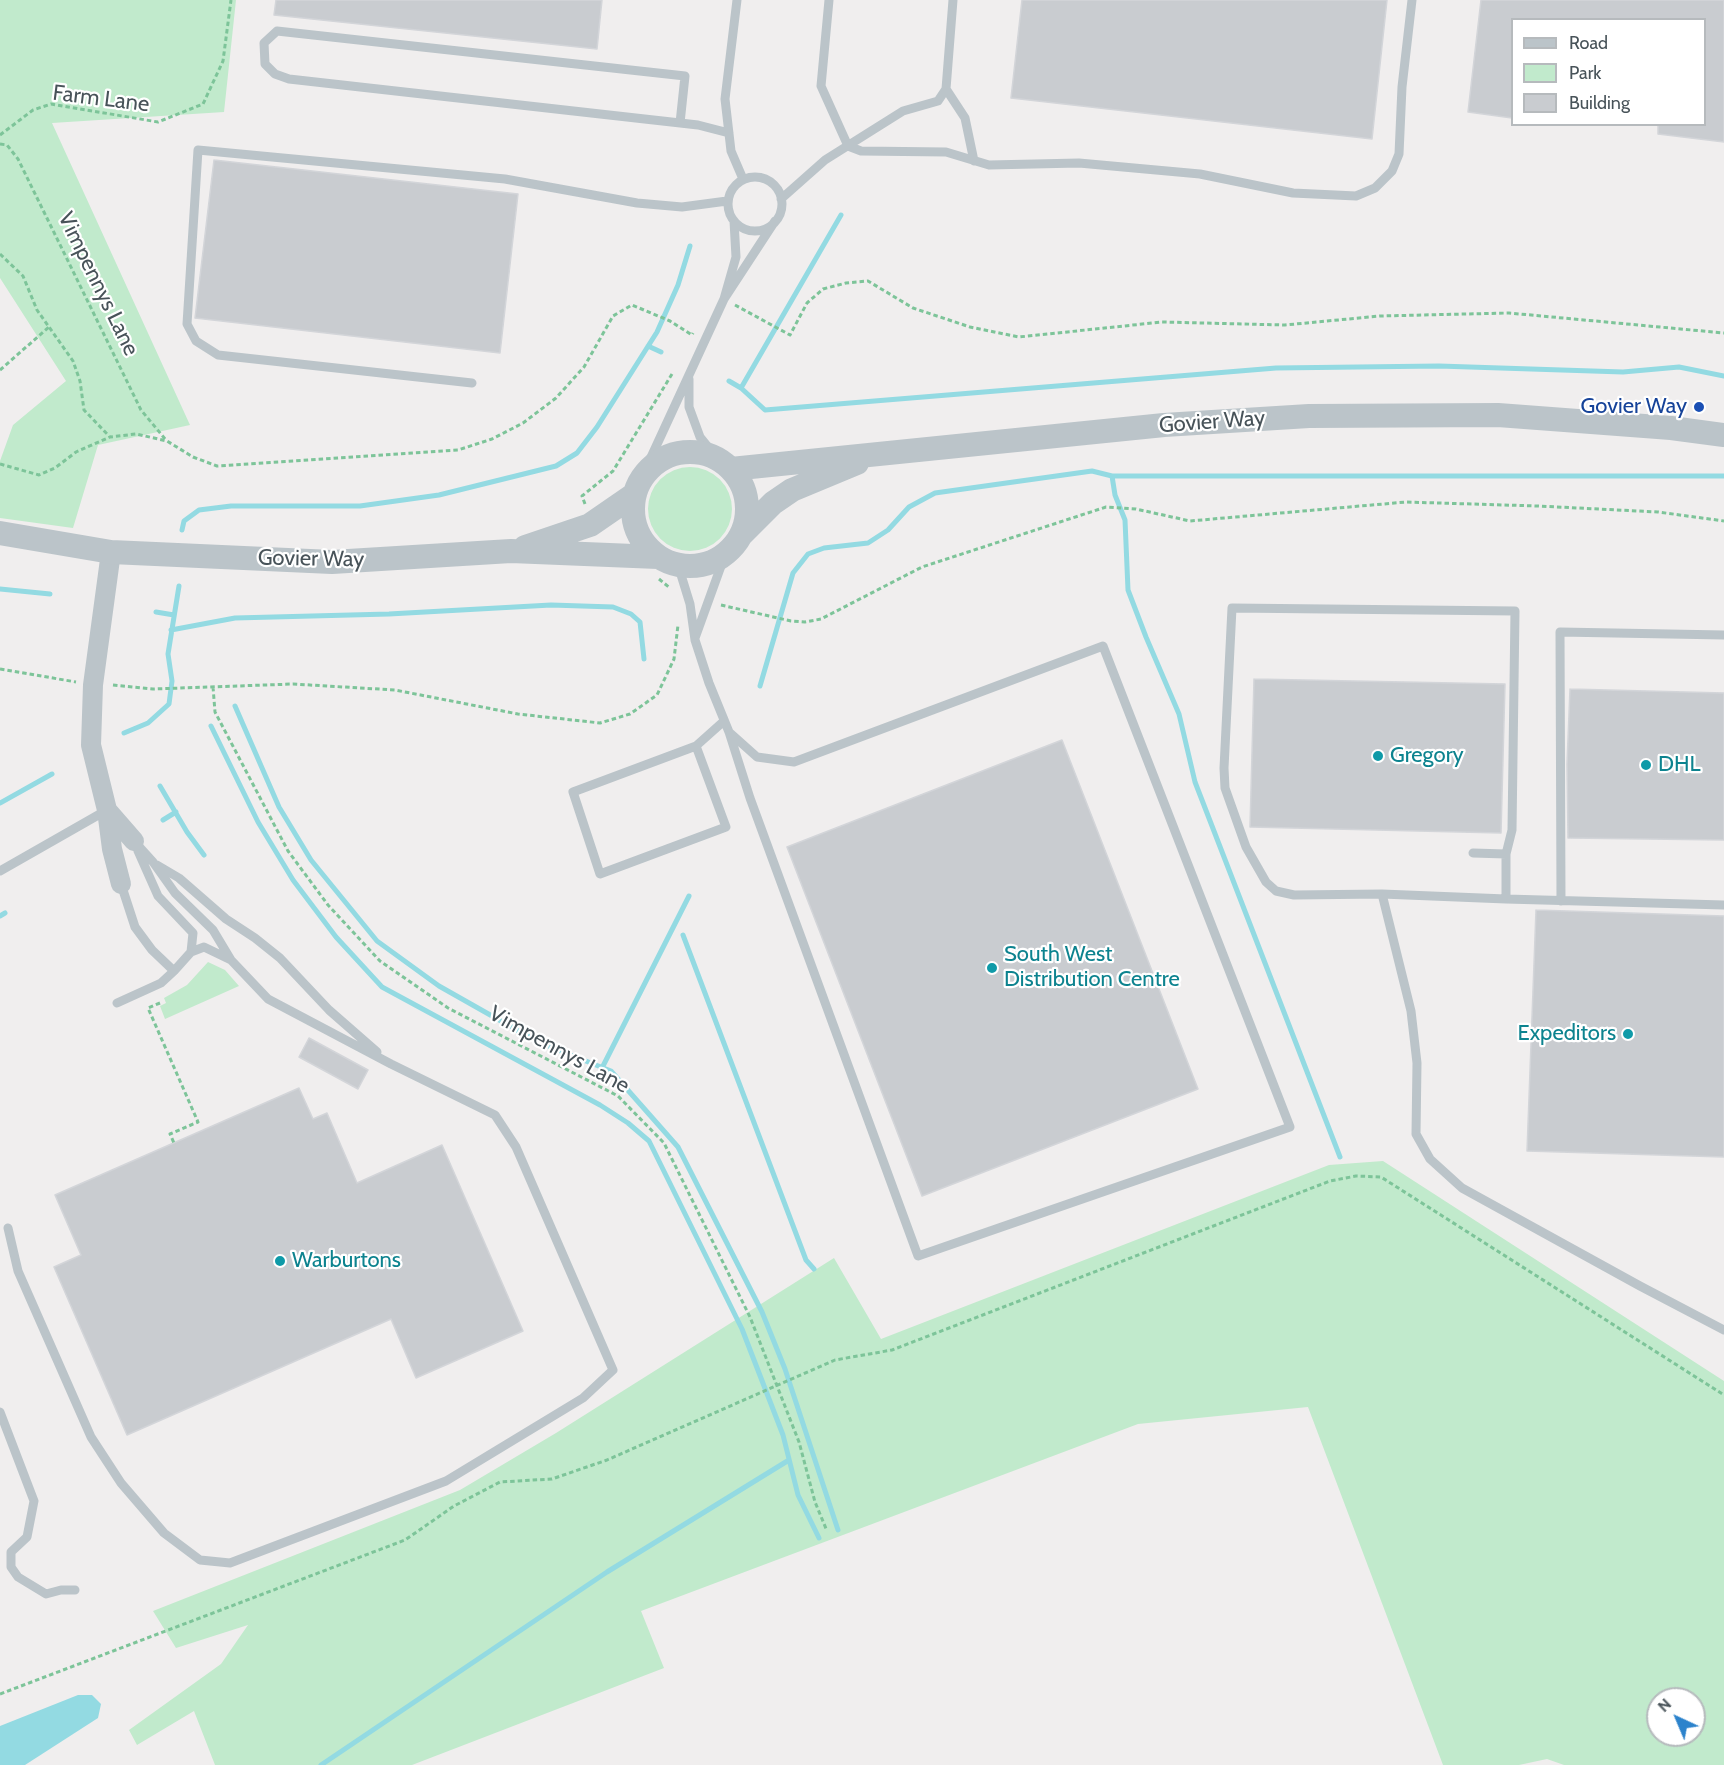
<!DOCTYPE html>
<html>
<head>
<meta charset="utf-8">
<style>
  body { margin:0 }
  #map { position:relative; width:1724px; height:1765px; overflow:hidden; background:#f0eeee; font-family:Cabin,sans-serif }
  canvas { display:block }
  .legend { position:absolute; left:1511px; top:18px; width:195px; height:108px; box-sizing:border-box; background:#fff; border:2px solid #b6babd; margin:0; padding:8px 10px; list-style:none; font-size:18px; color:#485359 }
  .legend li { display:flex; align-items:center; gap:12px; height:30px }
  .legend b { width:30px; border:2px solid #b6babd }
  .north { position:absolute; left:1646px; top:1687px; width:60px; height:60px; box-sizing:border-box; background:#fff; border:2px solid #b6babd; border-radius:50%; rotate:316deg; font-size:16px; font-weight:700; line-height:24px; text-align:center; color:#485359 }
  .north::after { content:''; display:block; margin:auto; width:21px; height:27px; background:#2c83cc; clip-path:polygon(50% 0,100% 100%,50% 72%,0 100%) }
</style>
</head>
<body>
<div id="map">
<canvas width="1724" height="1765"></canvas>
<ul class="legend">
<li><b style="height:8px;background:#bbc4c9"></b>Road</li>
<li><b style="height:16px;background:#c1eacc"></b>Park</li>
<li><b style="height:16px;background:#c9ccd0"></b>Building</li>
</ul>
<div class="north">N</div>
</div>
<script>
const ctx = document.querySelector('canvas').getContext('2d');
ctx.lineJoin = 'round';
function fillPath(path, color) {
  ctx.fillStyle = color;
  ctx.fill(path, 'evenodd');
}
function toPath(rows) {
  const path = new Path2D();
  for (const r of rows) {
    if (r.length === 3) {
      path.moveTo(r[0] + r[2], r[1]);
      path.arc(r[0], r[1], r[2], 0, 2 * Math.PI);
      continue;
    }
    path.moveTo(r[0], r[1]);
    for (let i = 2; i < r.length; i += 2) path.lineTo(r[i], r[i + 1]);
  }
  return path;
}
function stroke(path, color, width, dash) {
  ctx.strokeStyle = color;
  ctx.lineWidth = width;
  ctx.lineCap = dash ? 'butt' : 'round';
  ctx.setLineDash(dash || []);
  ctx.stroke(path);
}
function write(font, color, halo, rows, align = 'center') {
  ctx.font = font + ' Cabin,sans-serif';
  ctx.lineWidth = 4.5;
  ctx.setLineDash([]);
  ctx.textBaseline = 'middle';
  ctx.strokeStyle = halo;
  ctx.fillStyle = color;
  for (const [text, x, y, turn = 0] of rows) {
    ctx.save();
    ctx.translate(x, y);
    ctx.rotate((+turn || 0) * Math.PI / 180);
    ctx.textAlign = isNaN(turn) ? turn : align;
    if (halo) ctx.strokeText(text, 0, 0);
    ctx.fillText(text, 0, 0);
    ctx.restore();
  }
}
fillPath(toPath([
  [0,0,236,0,224,112,52,123,190,425,98,445,73,528,0,518,0,461,13,425,66,381,0,278],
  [690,509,42],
  [208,962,225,970,239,986,165,1019,160,1006,166,1003,164,998,187,985],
  [1383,1161,1724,1381,1724,1765,1564,1765,1547,1759,1519,1765,1443,1765,1308,1407,1138,1424,641,1611,664,1668,412,1765,215,1765,194,1711,137,1745,129,1730,221,1664,248,1625,176,1648,153,1611,460,1490,556,1433,834,1258,881,1339,1329,1165],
  [1658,1699,1694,1699,1694,1735,1658,1735]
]), '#c1eacc');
fillPath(toPath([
  [78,1695,92,1695,101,1704,98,1718,25,1765,0,1765,0,1726]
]), '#93dae2');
stroke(toPath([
  [648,346,661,352],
  [729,381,741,388,765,410,1276,368,1439,366,1623,372,1679,367,1724,376],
  [741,388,841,215],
  [1112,476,1115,495,1125,520,1128,590,1146,637,1179,714,1195,782,1340,1157],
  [182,530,184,521,199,510,231,506,360,506,439,495,556,466,577,453,597,427,657,332,678,285,690,246],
  [0,589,50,594],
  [156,612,174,615],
  [171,630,235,618,389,614,551,605,613,607,631,614,640,622,644,659],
  [760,686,793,573,808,554,824,548,868,543,888,530,909,507,935,493,1092,471,1112,476,1724,476],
  [235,706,279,807,311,860,377,941,439,986,538,1042,611,1071,678,1147,762,1312,785,1369,838,1530],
  [211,726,258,822,293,880,336,937,382,987,600,1105,628,1123,649,1141,742,1329,783,1435,798,1495,819,1538],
  [124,733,148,723,169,704,172,681,168,654,179,586],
  [160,786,187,832,204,855],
  [0,803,52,774],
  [163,820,176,812],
  [0,916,5,913],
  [683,935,806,1260,814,1269],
  [602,1068,689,896],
  [321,1765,607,1572,789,1460]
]), '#93dae2', 5);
const building = toPath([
  [276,0,602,0,597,49,274,15,276,0],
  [1022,0,1387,0,1372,139,1011,98,1022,0],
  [1481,0,1724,0,1724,142,1658,134,1658,124,1704,124,1704,20,1512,20,1512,118,1468,112,1481,0],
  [214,160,518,194,500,353,195,318,214,160],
  [1254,679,1505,684,1501,833,1250,827,1254,679],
  [1570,689,1724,693,1724,840,1568,838,1567,764,1570,689],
  [1062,740,1198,1089,922,1196,787,847,1062,740],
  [1536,910,1724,916,1724,1157,1527,1151,1536,910],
  [309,1038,368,1070,358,1089,299,1057,309,1038],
  [299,1088,313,1119,327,1113,357,1183,442,1145,523,1331,416,1378,391,1319,127,1435,54,1267,81,1255,55,1195,299,1088]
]);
fillPath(building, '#c9ccd0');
stroke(building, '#d3d5d9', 1.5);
stroke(toPath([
  [0,135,33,110,51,104,158,122,203,104,223,61,231,0],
  [0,144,7,145,18,159,141,410,166,440],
  [0,254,23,276,37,310,73,361,80,381,84,410,110,437],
  [735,305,790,335,807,303,823,289,846,283,868,281,913,308,970,327,1019,337,1162,322,1285,325,1380,316,1509,313,1724,333],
  [0,370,49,327],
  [0,464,39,475,55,468,76,452,110,437,136,434,167,441,193,457,217,466,458,450,492,439,523,423,556,398,584,367,613,316,632,305,670,321,692,335,693,333],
  [585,504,582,496,613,471,672,374],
  [659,579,670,588],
  [721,605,791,621,805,622,821,619,922,567,1106,507,1136,509,1190,521,1406,502,1537,506,1658,512,1724,521],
  [0,669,76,682],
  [113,685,153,689,293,684,395,690,518,714,600,723,630,714,657,695,674,659,678,625],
  [213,687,215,712,288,851,328,905,380,961,448,1008,618,1096,664,1143,750,1317,799,1442,815,1502,827,1531],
  [160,1003,148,1008,198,1122,170,1134,174,1143],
  [0,1694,405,1540,454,1506,500,1482,552,1479,607,1460,835,1360,892,1350,1330,1181,1356,1176,1381,1177,1724,1395]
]), '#7dc499', 3, [4.5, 3]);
stroke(toPath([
  [737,0,725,99,731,151,743,179],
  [829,0,821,86,848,146,861,151,946,152,989,165,1079,163,1200,174,1293,193,1356,196,1375,188,1392,171,1399,154,1402,87,1412,0],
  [946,89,965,118,974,161],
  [680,123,685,76,277,31,264,43,265,64,275,74,289,79,698,125,729,133],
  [755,204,27],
  [781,199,825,160,903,111,938,101,946,89,953,0],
  [734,221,736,257,724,299,775,221],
  [689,379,689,407,700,437,717,458],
  [472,383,218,355,196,341,187,324,198,150,505,179,637,203,682,207,727,201],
  [641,479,724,299],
  [678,565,690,604,695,640,709,683,729,732,750,798,918,1256,1290,1127,1103,646,794,762,757,757,729,732],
  [695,638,725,555],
  [696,746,726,827,600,874,573,792,696,746,724,721],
  [1473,853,1506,854],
  [157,865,179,878,226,919,255,938,280,958,329,1010,377,1052],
  [0,871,107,810],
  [121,884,135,927,152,950,174,971,191,952,193,933,158,896,138,851],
  [1382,894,1411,1011,1417,1063,1416,1134,1430,1159,1462,1188,1640,1286,1724,1330],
  [1506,899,1506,854,1512,830,1515,611,1232,608,1224,768,1225,788,1246,847,1266,882,1276,891,1294,895,1382,894,1506,899,1724,905],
  [1561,901,1560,632,1724,635],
  [191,952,204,947,231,960],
  [117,1003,161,983,174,971],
  [8,1228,18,1271,91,1437,121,1483,164,1533,200,1560,230,1563,446,1481,583,1398,613,1370,516,1147,495,1115,391,1064,268,999,231,960,213,930,175,893,153,862,134,841],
  [0,1412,34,1501,27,1537,11,1552,11,1567,18,1577,46,1594,61,1590,75,1590]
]), '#bbc4c9', 9);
stroke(toPath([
  [111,552,93,685,91,745,107,810,112,849,121,884],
  [107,810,134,841]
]), '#bbc4c9', 20);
stroke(toPath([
  [690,509,57],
  [731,469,1164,425,1309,416,1498,415,1671,428,1724,435],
  [0,533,111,552,332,562,511,551,658,557],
  [742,534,773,503,792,490,857,463],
  [525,547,590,525,635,494]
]), '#bbc4c9', 24);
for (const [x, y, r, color] of [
  [1699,407,6,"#1a4fb4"],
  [1378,756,6,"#0f9aa8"],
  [1646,765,6,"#0f9aa8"],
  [992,968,6,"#0f9aa8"],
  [1628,1034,6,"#0f9aa8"],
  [280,1261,6,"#0f9aa8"]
]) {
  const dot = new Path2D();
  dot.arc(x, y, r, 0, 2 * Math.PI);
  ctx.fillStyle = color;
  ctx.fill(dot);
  stroke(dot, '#fff', 2);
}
write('22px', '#485359', '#fff', [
  ["Farm Lane",101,99,7],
  ["Vimpennys Lane",98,284,64],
  ["Govier Way",1212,422,-4],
  ["Govier Way",311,559,1],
  ["Vimpennys Lane",559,1050,29]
]);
write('22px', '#164399', '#fff', [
  ["Govier Way",1687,407]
], 'right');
write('22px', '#0d838f', '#fff', [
  ["Gregory",1390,756],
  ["DHL",1658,765],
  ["South West",1004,955],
  ["Distribution Centre",1004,980],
  ["Expeditors",1616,1034,"right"],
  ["Warburtons",292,1261]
], 'left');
</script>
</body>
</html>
